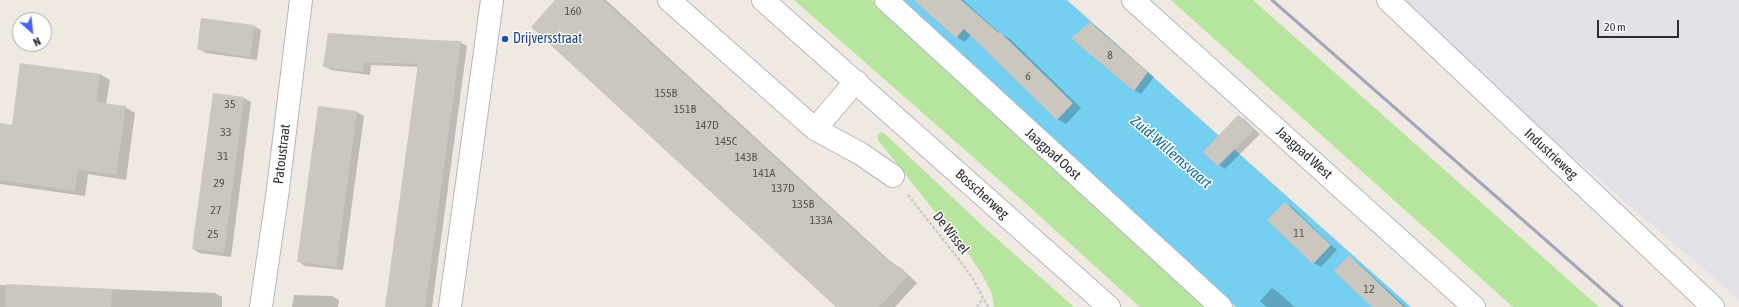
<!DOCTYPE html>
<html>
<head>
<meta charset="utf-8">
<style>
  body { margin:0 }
  #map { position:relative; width:1739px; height:307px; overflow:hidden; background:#efe9e1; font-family:"Asap Condensed",sans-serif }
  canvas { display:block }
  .north { position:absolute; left:12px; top:12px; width:40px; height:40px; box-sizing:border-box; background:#fff; border:1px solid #ababab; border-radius:50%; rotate:153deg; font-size:11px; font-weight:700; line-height:16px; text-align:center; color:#2e2e2e }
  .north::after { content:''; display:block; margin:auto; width:14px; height:18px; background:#4264fb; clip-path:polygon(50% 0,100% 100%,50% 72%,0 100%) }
  .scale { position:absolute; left:1597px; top:20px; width:82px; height:18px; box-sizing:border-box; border:2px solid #2e2e2e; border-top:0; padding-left:5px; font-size:12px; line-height:14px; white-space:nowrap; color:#2e2e2e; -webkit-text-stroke:3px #fff; paint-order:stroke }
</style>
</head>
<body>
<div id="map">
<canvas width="1739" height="307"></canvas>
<div class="north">N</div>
<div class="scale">20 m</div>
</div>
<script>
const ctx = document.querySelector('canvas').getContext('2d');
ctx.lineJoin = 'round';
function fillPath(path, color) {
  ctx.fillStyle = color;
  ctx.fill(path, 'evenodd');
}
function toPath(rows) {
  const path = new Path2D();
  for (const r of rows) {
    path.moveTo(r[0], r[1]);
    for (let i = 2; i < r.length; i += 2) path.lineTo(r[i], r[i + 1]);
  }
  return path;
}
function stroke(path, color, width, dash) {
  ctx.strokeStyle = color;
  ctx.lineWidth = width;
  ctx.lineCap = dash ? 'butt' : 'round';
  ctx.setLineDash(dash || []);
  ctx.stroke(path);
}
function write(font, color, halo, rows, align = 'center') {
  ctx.font = font + ' "Asap Condensed",sans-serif';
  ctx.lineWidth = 3;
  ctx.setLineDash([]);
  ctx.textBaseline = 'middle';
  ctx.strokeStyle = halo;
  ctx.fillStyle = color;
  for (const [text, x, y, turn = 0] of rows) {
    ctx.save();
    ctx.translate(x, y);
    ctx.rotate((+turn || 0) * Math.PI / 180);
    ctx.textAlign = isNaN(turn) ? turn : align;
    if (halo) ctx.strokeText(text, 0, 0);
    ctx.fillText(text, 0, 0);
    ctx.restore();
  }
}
fillPath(toPath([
  [1390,0,1739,0,1739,300,1712,276]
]), '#e3e1e8');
fillPath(toPath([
  [794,0,872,0,1215,307,1140,307,1022,200],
  [1171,0,1253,0,1599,307,1513,307],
  [881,132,885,134,986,229,1074,307,994,307,992,294,982,274,967,252,878,140,877,136]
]), '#b6e59e');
fillPath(toPath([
  [896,0,1067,0,1411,307,1236,307,1127,210]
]), '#75cff0');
fillPath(toPath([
  [557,0,606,0,891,262,902,269,917,283,895,307,838,307],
  [915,0,963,0,1000,33,1009,38,1081,108,1066,124,1057,119,971,34,965,42,956,37],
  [1090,23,1097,27,1154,77,1141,94,1134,90],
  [254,26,261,30,257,60,206,53,199,49],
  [460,42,467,46,432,307,386,307,418,67,371,65,370,75,331,70,324,66],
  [100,74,110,80,106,104,125,107,135,113,126,180,88,174,85,196,0,184,0,124,13,126],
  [244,98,251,102,231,257,200,253,193,249],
  [357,112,364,116,343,270,305,266,298,261],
  [1239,116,1245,120,1260,134,1225,169,1219,165],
  [1285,203,1292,207,1337,250,1321,267,1314,263],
  [1349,257,1356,261,1406,307,1374,307],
  [0,285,215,293,222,297,222,307,0,307],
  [1272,288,1279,293,1295,307,1267,307,1260,301],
  [294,295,332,296,339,300,338,307,292,307]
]), '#0003');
fillPath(toPath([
  [555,0,603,0,890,263,891,261,908,276,879,307,836,307,531,27],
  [914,0,961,0,999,33,1000,32,1073,103,1057,120,964,29,956,38],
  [201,18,254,25,250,57,197,49],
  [1090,22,1148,72,1134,91,1071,38],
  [328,33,432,40,461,41,425,307,385,307,418,64,364,62,363,72,323,67],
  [20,63,100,74,96,102,126,106,116,175,78,169,75,191,0,180,0,123,12,125],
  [213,93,244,97,224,253,192,249],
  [318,106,357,111,336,267,297,262],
  [1238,115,1254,130,1218,166,1203,152],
  [1285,202,1331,245,1313,264,1267,220],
  [1349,255,1404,307,1372,307,1334,271],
  [6,284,112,289,111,307,5,307]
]), '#cbc7bf');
const minor = toPath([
  [669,0,815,129,861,154,893,176],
  [886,0,1221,307],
  [1133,0,1474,307],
  [1388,0,1713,307],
  [815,129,856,81],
  [261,307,278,189,301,0],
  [450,307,492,0]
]);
const tertiary = toPath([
  [763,0,1109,307]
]);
stroke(minor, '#b4b7c1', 24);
stroke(tertiary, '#b4b7c1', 24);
stroke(toPath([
  [908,195,957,257,973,279,988,307],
  [977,307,983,298]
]), '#c9c9c9', 2.5, [3, 2]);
stroke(minor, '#fff', 22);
stroke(tertiary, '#fff', 22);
stroke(toPath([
  [1272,0,1622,307]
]), '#a3a6b8', 3);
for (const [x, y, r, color] of [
  [505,39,4,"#1a4fb4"]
]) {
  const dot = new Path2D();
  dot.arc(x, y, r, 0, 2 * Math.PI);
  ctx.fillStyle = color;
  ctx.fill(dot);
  stroke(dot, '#fff', 1.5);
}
write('12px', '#555452', null, [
  ["160",573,11],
  ["8",1110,55],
  ["6",1028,76],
  ["155B",666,93],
  ["35",230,104],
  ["151B",685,109],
  ["147D",707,125],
  ["33",226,132],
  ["145C",726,141],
  ["31",223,156],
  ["143B",746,157],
  ["141A",764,173],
  ["29",219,183],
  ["137D",783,188],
  ["135B",803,204],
  ["27",216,210],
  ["133A",821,220],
  ["11",1299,233],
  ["25",213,234],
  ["12",1369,289]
]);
write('14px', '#164399', '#fff', [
  ["Drijversstraat",513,39]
], 'left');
write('14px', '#2e2e2e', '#fff', [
  ["Jaagpad West",1304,153,42],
  ["Patoustraat",282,154,-83],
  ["Jaagpad Oost",1053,154,42],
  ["Industrieweg",1551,154,43],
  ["Bosscherweg",982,194,42],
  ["De Wissel",951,233,52]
]);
write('italic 15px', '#0d6fa3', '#fff', [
  ["Zuid-Willemsvaart",1171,152,41]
]);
</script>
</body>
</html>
